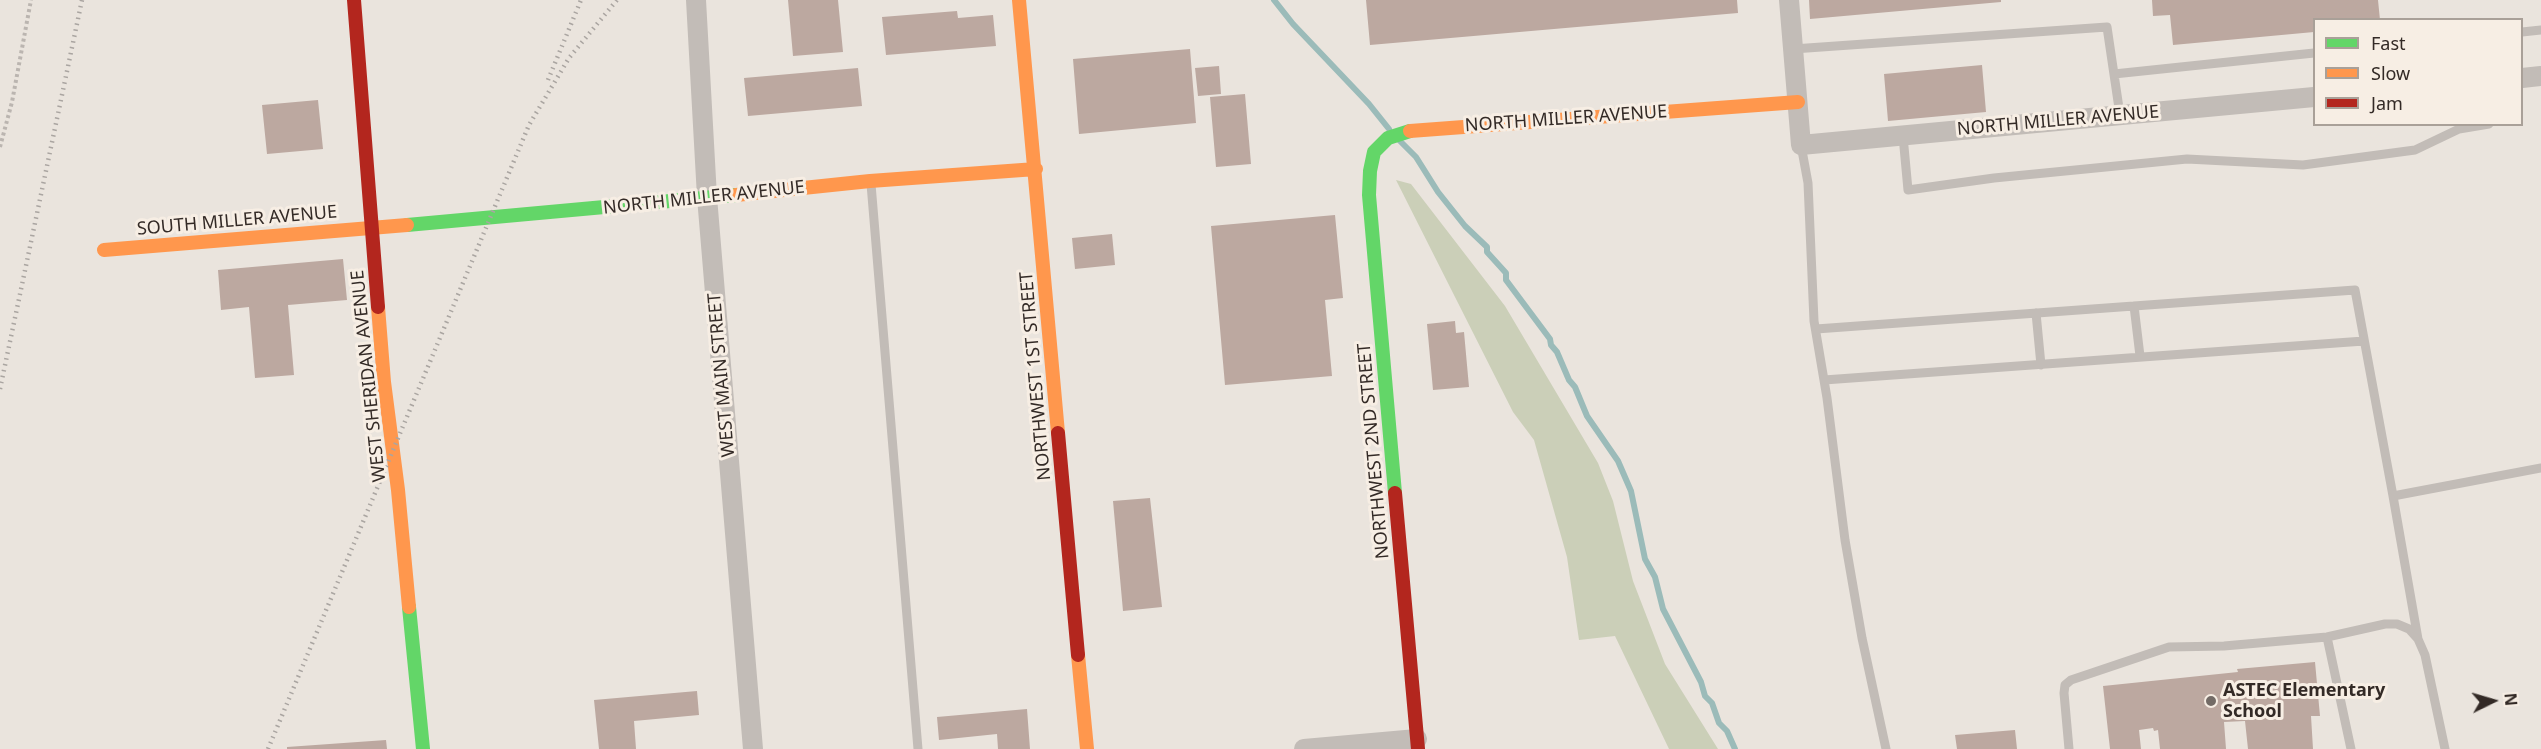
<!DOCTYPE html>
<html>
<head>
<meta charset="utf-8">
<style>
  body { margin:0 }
  #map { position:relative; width:2541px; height:749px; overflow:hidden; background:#eae4dd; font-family:"Noto Sans",sans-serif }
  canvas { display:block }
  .legend { position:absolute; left:2313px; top:18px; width:210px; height:108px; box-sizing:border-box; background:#f7eee4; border:2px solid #a9a098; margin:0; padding:8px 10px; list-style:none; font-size:18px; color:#332a26 }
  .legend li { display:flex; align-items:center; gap:12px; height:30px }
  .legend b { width:30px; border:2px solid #a9a098 }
  .north { position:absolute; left:2463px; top:671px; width:60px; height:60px; -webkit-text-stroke:4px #f7eee4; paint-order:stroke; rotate:85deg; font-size:16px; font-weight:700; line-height:24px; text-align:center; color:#332a26 }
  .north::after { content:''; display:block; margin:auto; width:21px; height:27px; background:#332a26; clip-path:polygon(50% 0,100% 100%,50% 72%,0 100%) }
</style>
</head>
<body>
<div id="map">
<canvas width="2541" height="749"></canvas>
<ul class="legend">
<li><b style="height:8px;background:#63d668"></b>Fast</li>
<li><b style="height:8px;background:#ff974d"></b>Slow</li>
<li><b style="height:8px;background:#b3261e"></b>Jam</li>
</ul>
<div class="north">N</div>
</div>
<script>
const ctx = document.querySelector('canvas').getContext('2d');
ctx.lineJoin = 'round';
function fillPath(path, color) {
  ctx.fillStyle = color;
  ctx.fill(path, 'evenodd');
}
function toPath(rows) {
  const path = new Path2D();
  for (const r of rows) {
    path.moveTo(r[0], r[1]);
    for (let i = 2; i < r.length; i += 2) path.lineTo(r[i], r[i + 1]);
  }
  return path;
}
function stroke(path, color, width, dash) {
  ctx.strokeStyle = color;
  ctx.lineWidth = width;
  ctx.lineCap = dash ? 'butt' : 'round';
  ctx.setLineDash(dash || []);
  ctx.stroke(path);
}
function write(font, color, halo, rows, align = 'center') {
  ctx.font = font + ' "Noto Sans",sans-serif';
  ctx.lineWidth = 6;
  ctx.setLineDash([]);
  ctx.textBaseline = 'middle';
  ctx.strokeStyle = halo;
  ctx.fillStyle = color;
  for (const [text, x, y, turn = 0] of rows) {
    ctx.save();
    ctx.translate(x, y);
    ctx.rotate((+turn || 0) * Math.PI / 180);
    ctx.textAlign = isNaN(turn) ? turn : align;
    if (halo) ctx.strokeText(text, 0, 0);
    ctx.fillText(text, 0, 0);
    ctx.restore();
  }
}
fillPath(toPath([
  [1396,180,1411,184,1505,306,1598,463,1613,501,1633,581,1665,664,1718,749,1669,749,1615,636,1579,640,1567,557,1534,440,1513,412]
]), '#cbcfb8');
stroke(toPath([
  [1274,0,1293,24,1369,104,1389,129],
  [1400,141,1416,157,1438,192,1465,226,1487,247,1487,252,1506,273,1506,280,1550,339,1551,345,1557,352,1569,380,1575,387,1587,416,1618,461,1631,491,1645,559,1655,577,1663,609,1701,682,1705,696,1712,703,1719,723,1727,731,1735,749]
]), '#9bbbb9', 6);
fillPath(toPath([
  [788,0,838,0,843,52,793,56],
  [1366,0,1737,0,1738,13,1370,45],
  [1809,0,2001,0,2001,2,1810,19],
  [2152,0,2378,0,2380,20,2314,20,2314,32,2173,45,2170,15,2153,16],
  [957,11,958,18,993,15,996,46,886,55,882,17],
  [1190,49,1196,123,1079,134,1073,59],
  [1982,65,1986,112,1888,121,1884,74],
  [1219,66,1221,94,1198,96,1195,68],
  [858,68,862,106,748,116,744,78],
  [1245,94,1251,164,1216,167,1210,97],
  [318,100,323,149,267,154,262,105],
  [1335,215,1343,298,1325,300,1332,376,1225,385,1211,226],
  [1112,234,1115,265,1075,269,1072,238],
  [343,259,347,300,288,305,294,375,255,378,249,307,221,310,218,270],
  [1455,321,1456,333,1464,332,1469,387,1433,390,1427,324],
  [1150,498,1162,607,1123,611,1113,501],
  [2315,662,2320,716,2311,716,2313,749,2248,749,2245,721,2224,722,2226,749,2160,749,2158,730,2154,731,2153,728,2139,730,2141,749,2110,749,2103,686,2238,672,2237,669],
  [697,691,699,715,634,721,636,749,599,749,594,700],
  [1027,709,1030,749,998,749,997,734,939,740,937,717],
  [2015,730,2017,749,1957,749,1955,735],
  [386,740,387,749,287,749,287,747]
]), '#bca8a0');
stroke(toPath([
  [0,147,12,102,31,0]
]), '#bbb5b0', 4, [3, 3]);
stroke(toPath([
  [2522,32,2541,30],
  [1793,49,2107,27,2120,115],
  [2114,74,2314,53],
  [1903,136,1908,190,1994,178,2187,159,2303,165,2415,150,2459,129,2489,124],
  [1801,145,1808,183,1814,321,1827,398,1845,540,1862,638,1886,749],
  [871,184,918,749],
  [2134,306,2140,356],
  [2036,313,2041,365],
  [1816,329,2355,290,2393,496,2541,468],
  [1824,380,2364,341],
  [2393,496,2418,639],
  [2327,637,2351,749],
  [2069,749,2064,693,2065,685,2071,680,2169,647,2224,646,2327,637,2385,624,2397,624,2409,629,2418,639,2425,655,2445,749]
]), '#c2bcb7', 9);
stroke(toPath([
  [696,0,707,197,753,749],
  [1789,0,1801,145,2314,97],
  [2522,78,2541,76],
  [1304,749,1417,739]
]), '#c2bcb7', 20);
stroke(toPath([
  [407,225,736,195],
  [1395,493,1369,195,1370,171,1374,152,1388,138,1410,131],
  [409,607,423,749]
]), '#63d668', 14);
stroke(toPath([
  [1019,0,1058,433],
  [1410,131,1798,102],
  [736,195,870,181,1036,169],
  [104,250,407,225],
  [378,307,384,382,398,490,409,607],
  [1078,655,1087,749]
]), '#ff974d', 14);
stroke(toPath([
  [354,0,378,307],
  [1058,433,1078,655],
  [1395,493,1418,749]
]), '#b3261e', 14);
stroke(toPath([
  [548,80,581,0],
  [0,389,82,0],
  [268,749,529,125,569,58,617,0]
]), '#aaa5a1', 4.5, [1.5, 4.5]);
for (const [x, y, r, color] of [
  [2211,701,6,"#736b66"]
]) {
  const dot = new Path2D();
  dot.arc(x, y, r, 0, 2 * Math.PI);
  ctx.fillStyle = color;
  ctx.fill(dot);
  stroke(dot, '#f7eee4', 2);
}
write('18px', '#332a26', '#f7eee4', [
  ["NORTH MILLER AVENUE",1566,119,-4],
  ["NORTH MILLER AVENUE",2058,121,-5],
  ["NORTH MILLER AVENUE",704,198,-6],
  ["SOUTH MILLER AVENUE",237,221,-5],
  ["WEST MAIN STREET",722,375,-95],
  ["WEST SHERIDAN AVENUE",369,376,-96],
  ["NORTHWEST 1ST STREET",1036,376,-95],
  ["NORTHWEST 2ND STREET",1374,451,-95]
]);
write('bold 18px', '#332a26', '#f7eee4', [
  ["ASTEC Elementary",2223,691],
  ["School",2223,712]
], 'left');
</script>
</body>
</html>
